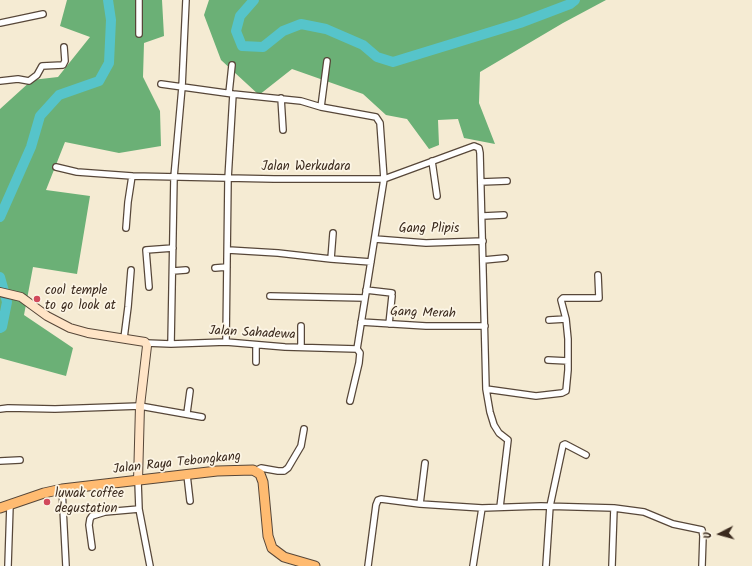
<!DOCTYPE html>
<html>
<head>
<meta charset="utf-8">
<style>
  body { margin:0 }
  #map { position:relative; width:752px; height:566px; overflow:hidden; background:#f5ebd3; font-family:Kalam,sans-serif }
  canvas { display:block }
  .north { position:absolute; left:700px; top:514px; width:40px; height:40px; -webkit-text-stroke:3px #fcf5e5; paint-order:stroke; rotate:264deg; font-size:11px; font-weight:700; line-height:16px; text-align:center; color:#3b2a1e }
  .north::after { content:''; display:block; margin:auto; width:14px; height:18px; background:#3b2a1e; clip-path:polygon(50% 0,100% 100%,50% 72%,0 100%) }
</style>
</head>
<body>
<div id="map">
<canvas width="752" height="566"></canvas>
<div class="north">U</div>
</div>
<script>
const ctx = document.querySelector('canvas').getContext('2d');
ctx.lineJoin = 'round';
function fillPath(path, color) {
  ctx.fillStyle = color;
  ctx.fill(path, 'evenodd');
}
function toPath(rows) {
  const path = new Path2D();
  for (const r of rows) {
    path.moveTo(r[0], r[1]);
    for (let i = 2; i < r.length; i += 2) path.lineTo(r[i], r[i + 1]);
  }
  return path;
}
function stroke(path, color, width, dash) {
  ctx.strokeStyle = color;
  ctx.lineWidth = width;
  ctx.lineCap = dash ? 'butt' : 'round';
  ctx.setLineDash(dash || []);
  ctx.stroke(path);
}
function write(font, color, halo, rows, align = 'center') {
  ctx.font = font + ' Kalam,sans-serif';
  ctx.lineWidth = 3.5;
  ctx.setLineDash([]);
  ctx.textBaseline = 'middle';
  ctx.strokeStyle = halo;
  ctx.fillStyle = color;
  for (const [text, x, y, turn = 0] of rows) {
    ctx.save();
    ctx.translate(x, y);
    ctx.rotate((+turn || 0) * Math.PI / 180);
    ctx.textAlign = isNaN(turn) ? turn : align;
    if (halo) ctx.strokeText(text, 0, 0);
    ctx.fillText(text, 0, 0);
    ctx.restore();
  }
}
fillPath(toPath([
  [67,0,162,0,164,36,144,43,143,77,160,111,161,146,119,153,65,142,46,190,90,196,77,274,33,267,24,315,73,348,66,376,0,358,0,109,32,80,58,77,90,37,60,26],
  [209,0,606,0,563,23,480,72,479,103,495,144,464,138,458,119,438,120,439,145,429,149,407,119,386,115,363,94,292,69,259,95,221,60,204,15]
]), '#6bb076');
stroke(toPath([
  [254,0,240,16,236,31,242,46,263,47,283,31,301,24,326,29,363,45,377,57,393,62,520,23,570,4,575,0],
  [0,217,31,147,40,116,59,95,99,81,109,63,111,20,108,0],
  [0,277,7,302,2,327,0,328]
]), '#56c4ca', 10);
const minor = toPath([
  [139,0,139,34],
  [0,23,43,14],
  [0,81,18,79,29,81,37,75,42,66,63,65,65,61,64,47],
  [161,84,233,94,228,179,226,342],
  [229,93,232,65],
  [281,98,283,130],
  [321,107,327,61],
  [432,161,437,196],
  [56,167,77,172,132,176,274,179,384,179,380,123,376,117,321,107,301,101,233,94],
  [481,182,507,181],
  [483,216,504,215],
  [126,228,128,202,132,176],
  [375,239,426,243,483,241],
  [228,250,278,253,331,259,371,262],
  [331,259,333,233],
  [484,260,505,258],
  [215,268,227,267],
  [173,271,186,270],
  [149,287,146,250,173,248],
  [366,290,392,293],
  [270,296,365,298],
  [549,320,566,319],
  [361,322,426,326,485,326],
  [389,324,392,296],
  [301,326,301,347],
  [124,338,128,307,131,270],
  [146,343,171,344,226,342,285,347,357,349],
  [171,344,174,177,182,87,186,0],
  [256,345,256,362],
  [357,349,384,179,474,146,479,148,480,153,486,389,536,396,562,393,566,391,568,370,568,339,566,319,561,300,563,298,599,298,598,275],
  [548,360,568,361],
  [486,389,490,412,494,425,499,433,508,440,500,507],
  [350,401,359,363,360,353,357,349],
  [0,409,8,408,55,409,140,406,202,417],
  [187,413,190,391],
  [0,461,20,460],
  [255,471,261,468,278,471,284,471,288,468,301,446,304,429],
  [187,475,190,501],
  [138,481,139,509,150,566],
  [62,489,66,566],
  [420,504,425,463],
  [92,547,89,525,90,519,92,516,105,512,139,509],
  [8,566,10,505],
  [368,566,376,505,378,500,381,499,420,504,482,508,541,506,614,508,644,512,673,524,702,530,703,536,702,566],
  [473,566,482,508],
  [546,566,550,506,563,445,565,444,586,455],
  [612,566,614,508]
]);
const secondary = toPath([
  [0,292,21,297,47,316,70,328,88,333,145,342,147,346,140,406,138,481]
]);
const primary = toPath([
  [0,508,44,493,62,489,217,471,253,470,260,474,263,482,268,536,272,548,284,557,315,566]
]);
stroke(minor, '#574739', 8);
stroke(secondary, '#574739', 10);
stroke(primary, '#574739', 11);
stroke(minor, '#fff', 5.5);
stroke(secondary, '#ffe4c6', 8);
stroke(primary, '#ffbb71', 9);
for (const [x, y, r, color] of [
  [37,299,4,"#d1495b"],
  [47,502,4,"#d1495b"]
]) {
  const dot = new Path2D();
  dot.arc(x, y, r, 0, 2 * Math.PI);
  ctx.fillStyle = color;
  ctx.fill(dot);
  stroke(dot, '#fcf5e5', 1.5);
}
write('13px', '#3b2a1e', '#fcf5e5', [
  ["Jalan Werkudara",306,168],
  ["Gang Plipis",429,230],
  ["Gang Merah",423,314,2],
  ["Jalan Sahadewa",252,334,3],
  ["Jalan Raya Tebongkang",177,464,-6]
]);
write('13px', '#3b2a1e', '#fcf5e5', [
  ["cool temple",45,292],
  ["to go look at",45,307],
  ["luwak coffee",55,495],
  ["degustation",55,510]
], 'left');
</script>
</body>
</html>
